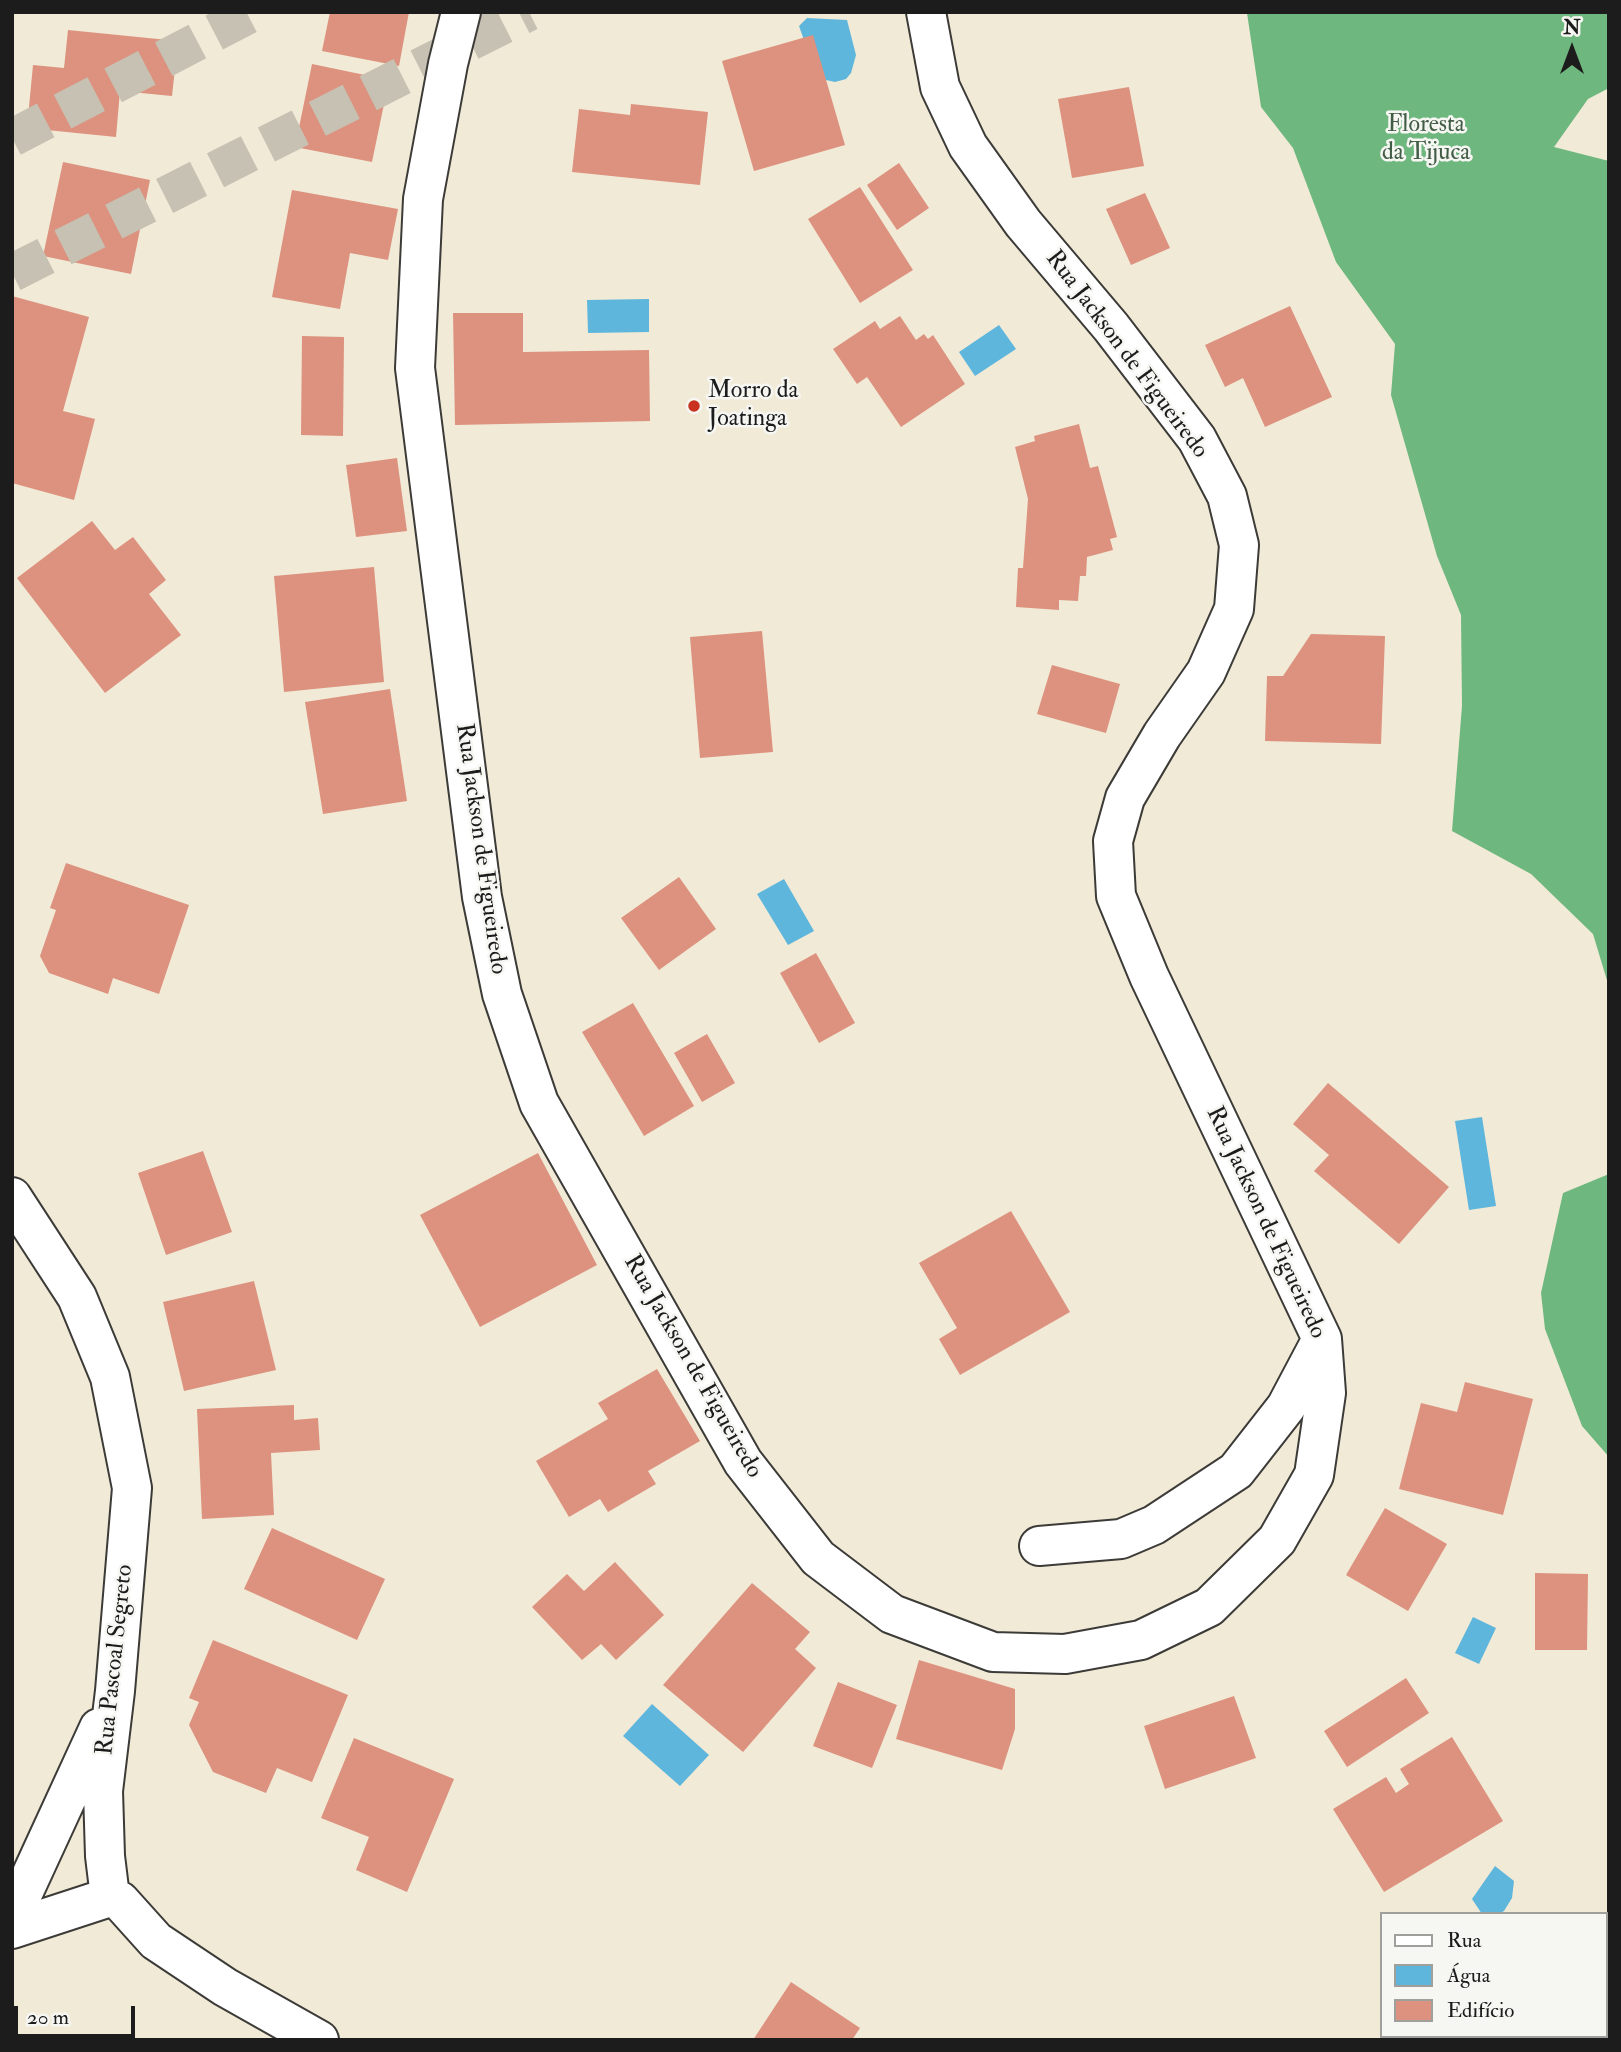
<!DOCTYPE html>
<html>
<head>
<meta charset="utf-8">
<style>
  body { margin:0 }
  #map { position:relative; width:1621px; height:2052px; overflow:hidden; background:#f1ead7; font-family:"IM FELL Double Pica",serif }
  canvas { display:block }
  .frame { position:absolute; inset:0; border:14px solid #1c1c1c; pointer-events:none }
  .legend { position:absolute; left:1380px; top:1912px; width:228px; height:126px; box-sizing:border-box; background:#f6f6f2; border:2px solid #9f9f9c; margin:0; padding:9px 12px; list-style:none; font-size:21px; color:#1c1c1c }
  .legend li { display:flex; align-items:center; gap:14px; height:35px }
  .legend b { width:35px; border:2px solid #9f9f9c }
  .north { position:absolute; left:1537px; top:14px; width:70px; height:70px; -webkit-text-stroke:5px #f6f6f2; paint-order:stroke; rotate:0deg; font-size:19px; font-weight:700; line-height:28px; text-align:center; color:#1c1c1c }
  .north::after { content:''; display:block; margin:auto; width:24px; height:32px; background:#1c1c1c; clip-path:polygon(50% 0,100% 100%,50% 72%,0 100%) }
  .scale { position:absolute; left:14px; top:2006px; width:121px; height:32px; box-sizing:border-box; border:4px solid #1c1c1c; border-top:0; padding-left:9px; font-size:21px; line-height:24px; white-space:nowrap; color:#1c1c1c; -webkit-text-stroke:5px #f6f6f2; paint-order:stroke }
</style>
</head>
<body>
<div id="map">
<canvas width="1621" height="2052"></canvas>
<div class="frame"></div>
<ul class="legend">
<li><b style="height:9px;background:#fff"></b>Rua</li>
<li><b style="height:19px;background:#5fb6dc"></b>Água</li>
<li><b style="height:19px;background:#dc927e"></b>Edifício</li>
</ul>
<div class="north">N</div>
<div class="scale">20 m</div>
</div>
<script>
const ctx = document.querySelector('canvas').getContext('2d');
ctx.lineJoin = 'round';
function fillPath(path, color) {
  ctx.fillStyle = color;
  ctx.fill(path, 'evenodd');
}
function toPath(rows) {
  const path = new Path2D();
  for (const r of rows) {
    path.moveTo(r[0], r[1]);
    for (let i = 2; i < r.length; i += 2) path.lineTo(r[i], r[i + 1]);
  }
  return path;
}
function stroke(path, color, width, dash) {
  ctx.strokeStyle = color;
  ctx.lineWidth = width;
  ctx.lineCap = dash ? 'butt' : 'round';
  ctx.setLineDash(dash || []);
  ctx.stroke(path);
}
function write(font, color, halo, rows, align = 'center') {
  ctx.font = font + ' "IM FELL Double Pica",serif';
  ctx.lineWidth = 5;
  ctx.setLineDash([]);
  ctx.textBaseline = 'middle';
  ctx.strokeStyle = halo;
  ctx.fillStyle = color;
  for (const [text, x, y, turn = 0] of rows) {
    ctx.save();
    ctx.translate(x, y);
    ctx.rotate((+turn || 0) * Math.PI / 180);
    ctx.textAlign = isNaN(turn) ? turn : align;
    if (halo) ctx.strokeText(text, 0, 0);
    ctx.fillText(text, 0, 0);
    ctx.restore();
  }
}
fillPath(toPath([
  [1609,12,1609,88,1588,99,1554,147,1609,161,1609,987,1593,934,1531,874,1452,831,1462,706,1461,615,1437,556,1391,395,1395,344,1336,262,1293,148,1261,107,1247,13],
  [1609,1174,1609,1457,1582,1426,1545,1329,1541,1293,1563,1193]
]), '#6eb77e');
fillPath(toPath([
  [807,18,847,20,856,55,851,73,846,79,835,82,826,80,815,71,799,26],
  [649,299,649,332,588,333,587,300],
  [999,325,1016,349,975,376,959,352],
  [784,879,814,931,788,945,757,894],
  [1482,1117,1496,1206,1469,1210,1455,1121],
  [1473,1617,1496,1628,1479,1664,1455,1653],
  [652,1704,709,1755,680,1786,623,1736],
  [1495,1866,1514,1881,1512,1898,1504,1911,1498,1914,1482,1914,1472,1899]
]), '#5fb6dc');
fillPath(toPath([
  [330,12,409,12,399,66,322,51],
  [68,30,178,41,172,96,120,91,116,137,27,128,33,65,64,68],
  [813,35,845,145,754,171,722,61],
  [312,64,389,80,372,162,295,147],
  [1129,87,1144,166,1072,178,1058,99],
  [631,104,708,112,700,185,572,172,579,109,630,115],
  [63,162,150,180,131,274,43,256],
  [899,163,929,208,897,230,867,185],
  [860,187,913,270,860,303,808,219],
  [292,190,398,209,388,260,350,253,340,309,272,297],
  [1145,193,1170,248,1131,265,1106,209],
  [12,296,89,317,63,411,95,419,74,500,12,483],
  [1290,306,1332,397,1265,427,1243,378,1225,387,1205,345],
  [453,313,523,313,523,352,649,350,650,421,455,425],
  [900,316,916,340,924,334,928,339,933,335,965,384,901,427,867,377,857,384,833,349,875,321,880,329],
  [302,336,344,337,343,436,301,435],
  [1079,424,1090,468,1098,466,1117,537,1110,539,1113,550,1087,557,1086,576,1080,576,1078,601,1059,600,1059,610,1016,607,1018,568,1023,568,1028,499,1015,447,1035,441,1034,436],
  [397,458,407,531,356,537,346,465],
  [92,521,115,550,133,537,166,580,149,594,181,635,105,693,17,578],
  [374,567,384,682,284,692,274,576],
  [762,631,773,752,700,758,690,637],
  [1311,634,1385,636,1381,744,1265,741,1267,676,1283,676],
  [1052,665,1120,684,1106,733,1037,714],
  [390,689,407,801,323,814,305,702],
  [66,863,189,905,159,994,113,978,108,994,49,973,40,956,56,910,50,908],
  [679,877,716,929,659,970,621,918],
  [816,953,855,1023,819,1043,780,973],
  [633,1003,694,1106,644,1136,582,1032],
  [707,1034,735,1083,702,1102,674,1053],
  [1328,1083,1449,1187,1399,1244,1314,1171,1329,1155,1293,1124],
  [203,1151,232,1232,166,1255,138,1173],
  [538,1153,597,1265,480,1327,420,1215],
  [1011,1211,1070,1312,960,1375,939,1339,957,1328,919,1263],
  [254,1281,276,1370,184,1391,163,1302],
  [657,1369,700,1441,648,1471,656,1484,608,1512,600,1499,569,1517,536,1461,608,1419,598,1403],
  [1465,1382,1533,1399,1503,1515,1399,1489,1421,1403,1457,1412],
  [294,1405,294,1420,318,1418,320,1450,271,1453,274,1515,202,1519,197,1409],
  [1385,1508,1447,1544,1408,1611,1346,1575],
  [272,1528,385,1579,357,1640,244,1589],
  [615,1562,664,1615,616,1660,601,1644,582,1660,532,1607,567,1574,584,1591],
  [1535,1573,1588,1574,1587,1650,1535,1650],
  [752,1583,810,1632,795,1649,816,1668,743,1752,663,1685],
  [213,1640,348,1695,312,1782,277,1768,266,1793,213,1772,189,1725,199,1702,189,1698],
  [919,1660,1015,1689,1015,1729,1002,1770,896,1739],
  [1406,1678,1429,1713,1347,1767,1324,1731],
  [838,1682,897,1705,872,1768,813,1746],
  [1234,1696,1256,1758,1165,1789,1144,1726],
  [1452,1737,1503,1821,1384,1892,1333,1809,1386,1777,1396,1793,1409,1784,1400,1769],
  [354,1738,454,1779,407,1892,356,1870,369,1837,321,1818],
  [791,1982,860,2028,852,2040,753,2040]
]), '#dc927e');
stroke(toPath([
  [12,138,254,12],
  [12,273,529,12]
]), '#c6c1b2', 38, [38, 19]);
const minor = toPath([
  [461,12,448,64,423,199,415,368,482,897,502,994,539,1103,743,1462,818,1558,892,1614,993,1652,1065,1654,1141,1640,1209,1607,1277,1540,1314,1475,1326,1393,1322,1339,1149,976,1116,896,1113,841,1125,798,1162,735,1206,672,1234,609,1239,545,1227,496,1197,439,1111,327,1023,223,968,146,940,87,926,12],
  [12,1197,77,1297,110,1377,132,1488,115,1691,103,1791,105,1856,110,1897,120,1901,156,1941,225,1987,319,2040],
  [1039,1546,1121,1539,1154,1525,1236,1471,1286,1407,1322,1339],
  [12,1917,99,1728],
  [12,1929,110,1897]
]);
stroke(minor, '#3c3b38', 42);
stroke(minor, '#fff', 38);
for (const [x, y, r, color] of [
  [694,406,7,"#c8321e"]
]) {
  const dot = new Path2D();
  dot.arc(x, y, r, 0, 2 * Math.PI);
  ctx.fillStyle = color;
  ctx.fill(dot);
  stroke(dot, '#f6f6f2', 2.5);
}
write('24px', '#425d46', '#f6f6f2', [
  ["Floresta",1426,126],
  ["da Tijuca",1426,154]
]);
write('24px', '#1c1c1c', '#f6f6f2', [
  ["Rua Jackson de Figueiredo",1126,355,53],
  ["Rua Jackson de Figueiredo",480,849,82],
  ["Rua Jackson de Figueiredo",1265,1223,65],
  ["Rua Jackson de Figueiredo",692,1367,60],
  ["Rua Pascoal Segreto",116,1660,-84]
]);
write('24px', '#1c1c1c', '#f6f6f2', [
  ["Morro da",708,392],
  ["Joatinga",708,420]
], 'left');
</script>
</body>
</html>
